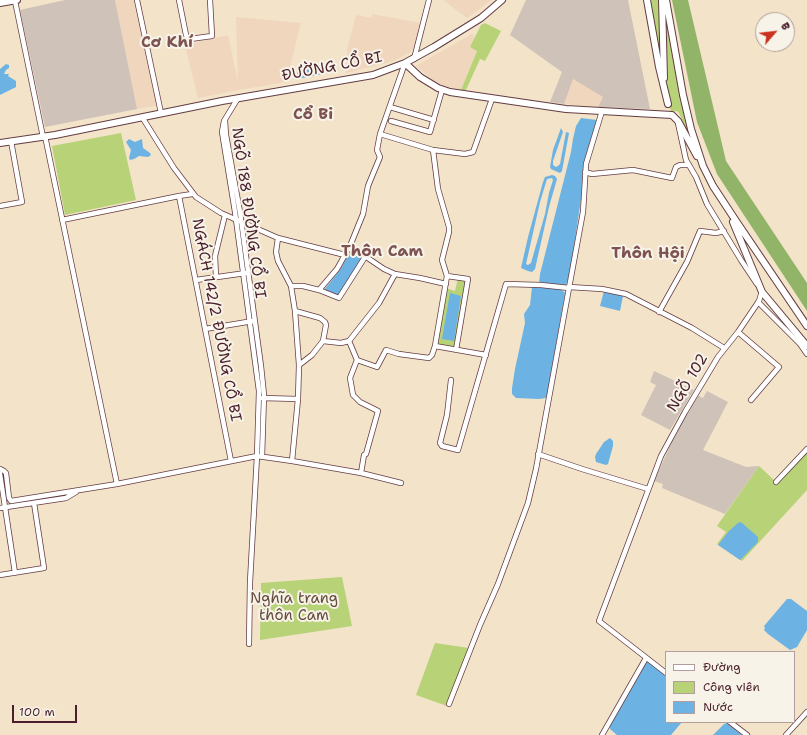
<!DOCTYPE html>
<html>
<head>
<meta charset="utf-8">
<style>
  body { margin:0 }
  #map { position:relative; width:807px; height:735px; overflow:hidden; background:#f2e3c9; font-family:"Shantell Sans",sans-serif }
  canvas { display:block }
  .legend { position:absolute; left:665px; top:651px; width:130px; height:72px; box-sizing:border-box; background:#f7f3e8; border:1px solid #b29e9c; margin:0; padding:5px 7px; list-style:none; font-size:12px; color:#4a1f2b }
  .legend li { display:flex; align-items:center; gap:8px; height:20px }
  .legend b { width:20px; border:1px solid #b29e9c }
  .north { position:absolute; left:755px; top:12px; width:40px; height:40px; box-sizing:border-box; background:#f7f3e8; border:1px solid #b29e9c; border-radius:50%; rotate:62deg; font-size:11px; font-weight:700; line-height:16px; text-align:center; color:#4a1f2b }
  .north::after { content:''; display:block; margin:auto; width:14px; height:18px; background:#c8321e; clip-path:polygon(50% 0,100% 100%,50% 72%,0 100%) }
  .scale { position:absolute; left:12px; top:705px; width:65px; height:18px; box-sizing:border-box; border:2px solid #4a1f2b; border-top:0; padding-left:5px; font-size:12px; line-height:14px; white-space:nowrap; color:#4a1f2b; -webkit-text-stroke:3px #f7f3e8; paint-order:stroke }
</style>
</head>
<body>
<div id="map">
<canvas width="807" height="735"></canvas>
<ul class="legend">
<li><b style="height:5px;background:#fff"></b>Đường</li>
<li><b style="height:11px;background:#b8d277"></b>Công viên</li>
<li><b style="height:11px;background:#6cb2e3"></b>Nước</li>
</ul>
<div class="north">B</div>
<div class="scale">100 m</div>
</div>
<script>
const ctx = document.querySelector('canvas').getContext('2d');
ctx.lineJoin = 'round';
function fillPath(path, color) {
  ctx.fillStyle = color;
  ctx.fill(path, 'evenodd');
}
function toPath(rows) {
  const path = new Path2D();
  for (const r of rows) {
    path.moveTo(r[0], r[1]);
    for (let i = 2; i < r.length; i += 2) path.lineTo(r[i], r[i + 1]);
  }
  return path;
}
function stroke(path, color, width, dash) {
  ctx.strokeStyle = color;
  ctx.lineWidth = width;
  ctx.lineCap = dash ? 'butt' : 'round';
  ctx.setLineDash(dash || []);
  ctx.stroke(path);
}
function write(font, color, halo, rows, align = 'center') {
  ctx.font = font + ' "Shantell Sans",sans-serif';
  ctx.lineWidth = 4;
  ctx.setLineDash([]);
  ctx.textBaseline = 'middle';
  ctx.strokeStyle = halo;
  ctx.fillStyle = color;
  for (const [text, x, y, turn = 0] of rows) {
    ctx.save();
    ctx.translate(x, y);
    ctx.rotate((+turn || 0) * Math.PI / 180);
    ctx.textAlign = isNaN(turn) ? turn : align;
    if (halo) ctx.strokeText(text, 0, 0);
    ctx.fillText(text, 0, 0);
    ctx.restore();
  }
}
fillPath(toPath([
  [115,0,136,0,159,105,137,109],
  [443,0,492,0,467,18],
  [372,14,421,23,415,46,409,53,393,61,367,68,346,73,347,50,356,15,372,18],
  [236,17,301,23,286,82,239,90,198,98,185,45,228,35,238,82],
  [472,34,475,36,470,47,477,50,461,90,438,84,416,66],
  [573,79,603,97,598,107,564,104]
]), '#f0d6bc');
fillPath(toPath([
  [65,0,115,0,137,109,45,127,20,10],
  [526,0,628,0,650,109,598,107,603,97,573,79,564,104,550,102,562,72,510,35],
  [654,371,694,390,670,430,641,415,656,385,650,382],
  [707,391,728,402,703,450,746,467,759,466,725,514,662,488,663,484,654,481,672,442,697,395,703,398]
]), '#cec2b9');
fillPath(toPath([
  [649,0,660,0,661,69],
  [667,21,696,150,679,113,677,111,671,112,667,95,666,68],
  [485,23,501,31,485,61,480,59,466,90,461,90,477,51,470,47,481,25],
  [121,133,136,200,65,215,52,146],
  [458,278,468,279,456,350,435,346,445,288,455,291],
  [807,451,807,490,742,561,717,544,726,532,717,526,759,466,775,481],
  [342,577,352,626,260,640,261,583],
  [435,643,469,648,447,706,416,695]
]), '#b8d277');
fillPath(toPath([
  [672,0,688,0,726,161,807,283,807,311,717,174,697,122]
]), '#92b468');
fillPath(toPath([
  [6,64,9,65,9,68,6,70,4,74,9,74,8,76,16,81,16,87,0,95,0,69],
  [322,65,326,66,327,69,326,72,323,74,303,78,300,78,297,74,297,70,299,69],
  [581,118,597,120,583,165,581,199,570,273,566,285,539,283,540,274,571,152,573,139,576,126],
  [561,128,563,132,553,161,553,165,556,167,558,166,560,164,566,132,569,133,562,171,560,173,551,169,550,167,553,150],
  [129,139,135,142,142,139,143,148,150,153,151,155,148,157,139,156,134,159,130,160,129,158,131,150,126,142],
  [552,175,555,176,557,179,549,207,535,269,532,272,528,271,521,268,528,237,543,182,545,177],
  [552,178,553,180,549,193,545,214,531,263,528,265,526,264,540,202,547,179],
  [354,252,360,256,362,259,339,295,337,296,324,290,340,270,349,254],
  [537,286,561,289,565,293,548,391,546,398,539,399,516,398,512,394,512,388,515,369,525,323,524,314,530,305,532,287],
  [604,291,623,296,620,311,600,306],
  [450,293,461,296,454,341,442,339],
  [610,438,613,441,613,446,608,464,606,465,596,462,595,457,596,454,604,442],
  [739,522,742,523,758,537,758,542,740,560,718,545,729,531],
  [787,599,791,599,807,611,807,630,797,647,790,650,768,634,764,630,765,628,764,626],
  [647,660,666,676,666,722,682,722,671,735,617,735,610,729,610,725],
  [727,723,742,735,713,735,724,724]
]), '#6cb2e3');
const street = toPath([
  [137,0,161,113],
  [179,0,186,35,187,37,190,39,212,36,210,0],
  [15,1,43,137],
  [414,59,429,0],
  [238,98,224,121,222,132,235,212,259,391,257,456,250,582,249,644],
  [390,107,434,120],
  [142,117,174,168,196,197,221,213,278,238,276,252,278,261,291,286,295,311,299,365,298,399,292,461],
  [225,121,226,135,240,212,261,366,264,395,262,457],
  [391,121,430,132,442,90],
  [678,123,686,160,696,177,707,204,741,260,757,284],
  [380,134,433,150],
  [585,172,592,174,633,170,672,178,676,167,680,165,689,165],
  [192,194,179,196,231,461],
  [0,206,22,202,11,141],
  [62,220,179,196],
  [278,238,345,255],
  [395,274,420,278,446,284],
  [447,276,468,279,456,350],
  [216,277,215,256,225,215],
  [196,280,246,273],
  [291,286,303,286,319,290,339,298,365,257],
  [569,287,602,289,626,294,692,328,724,348],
  [319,290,337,269,350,246],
  [758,302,800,344,807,354],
  [295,311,320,318,325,322,326,325,323,341,312,355,299,365],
  [659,312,687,262,700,231,716,233,724,231],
  [205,329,253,321],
  [738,332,779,367,751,400],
  [323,341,341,343,349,341],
  [486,355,435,346,447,276,442,260,449,232,449,227,438,189,433,150,465,154,473,152,492,99],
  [357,360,377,367,386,350,399,354,429,358,432,355,435,346],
  [451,380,447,415,440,443,442,446,458,450,506,284,541,285,569,288,583,212,586,164,602,111],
  [262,398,298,399],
  [538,454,582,469,648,489],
  [0,469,4,471,6,473,9,498,11,501,117,484,45,136],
  [361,473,364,455,366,454,378,411,360,402,353,395,350,378,357,360,349,341,379,303,395,274,384,269,350,246,363,214,368,186,380,157,377,150,380,134,405,63],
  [0,474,15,573],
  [776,482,807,449],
  [117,484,257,456,292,461,361,473,401,483],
  [0,508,66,498,76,492],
  [0,575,44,568,34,503],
  [666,673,599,621,661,456,685,412,718,357,738,332,759,301,762,291],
  [449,704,480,625,498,584,528,503,536,469,569,288],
  [730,722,747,735],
  [602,735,646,658],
  [786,735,807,712]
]);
const secondary = toPath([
  [647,0,659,67,668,104],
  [662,0,664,78],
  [666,0,683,95,691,129,703,166,713,186,736,221,807,326],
  [0,3,17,0],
  [405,63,420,77,438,88,450,92,566,109,672,115,678,121,697,156],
  [0,143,55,135,222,101,373,75,405,63,434,47,481,18,502,0],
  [733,222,762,292,807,346]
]);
stroke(street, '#633c43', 6);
stroke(secondary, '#633c43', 8);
stroke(street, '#fff', 4.5);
stroke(secondary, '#fff', 6);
write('15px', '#4a1f2b', '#f7f3e8', [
  ["ĐƯỜNG CỔ BI",332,67,-11],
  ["NGÕ 188 ĐƯỜNG CỔ BI",248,213,82],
  ["NGÁCH 142/2 ĐƯỜNG CỔ BI",216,320,79],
  ["NGÕ 102",688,383,-59]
]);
write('15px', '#664c3e', '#f7f3e8', [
  ["Nghĩa trang",294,599],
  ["thôn Cam",294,616]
]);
write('bold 16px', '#7d5250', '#f7f3e8', [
  ["Cơ Khí",167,43],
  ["Cổ Bi",313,115],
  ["Thôn Cam",382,252],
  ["Thôn Hội",648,254]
]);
</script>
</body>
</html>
